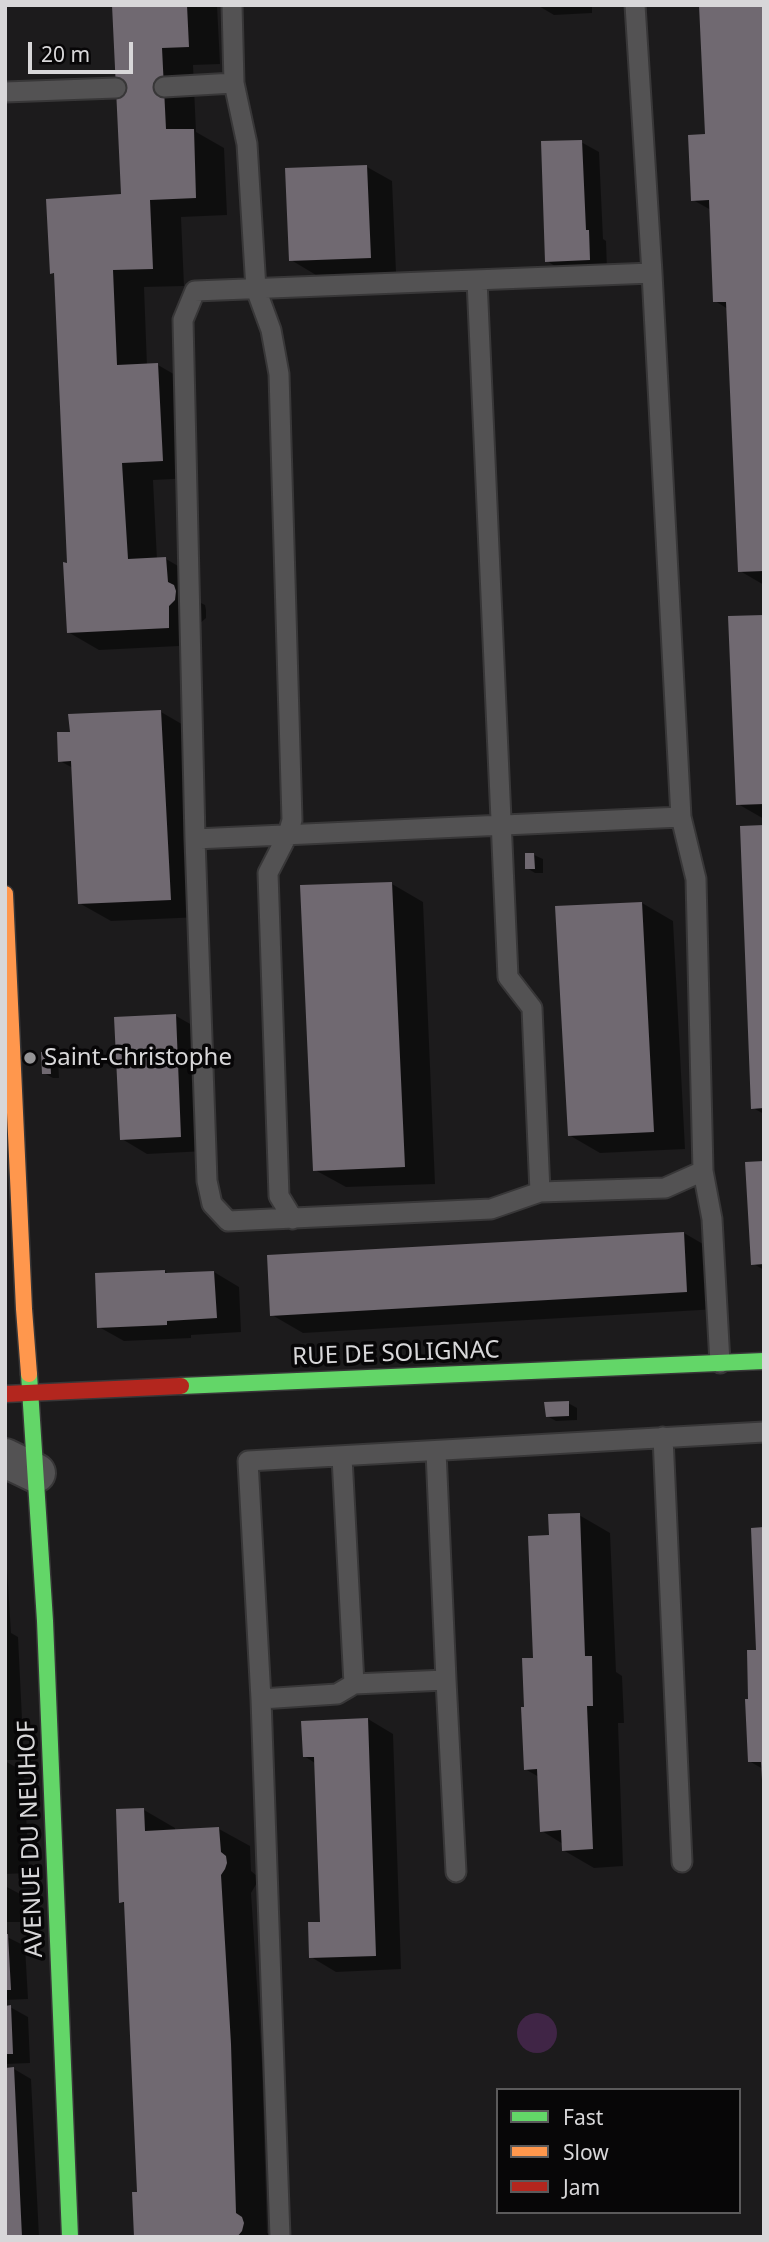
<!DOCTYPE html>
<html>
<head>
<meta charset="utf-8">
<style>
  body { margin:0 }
  #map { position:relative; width:769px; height:2242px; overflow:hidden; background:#1c1b1c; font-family:"Noto Sans",sans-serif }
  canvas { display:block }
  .frame { position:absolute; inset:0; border:7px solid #d8d7d9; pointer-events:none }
  .legend { position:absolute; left:496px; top:2088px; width:245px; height:126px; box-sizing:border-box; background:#070607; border:2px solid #5b5a5b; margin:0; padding:9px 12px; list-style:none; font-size:21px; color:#d8d7d9 }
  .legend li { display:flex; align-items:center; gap:14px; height:35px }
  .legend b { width:35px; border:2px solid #5b5a5b }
  .scale { position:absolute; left:28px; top:42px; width:105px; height:32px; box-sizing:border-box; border:4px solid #d8d7d9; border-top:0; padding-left:9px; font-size:21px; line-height:24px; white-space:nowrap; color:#d8d7d9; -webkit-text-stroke:5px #070607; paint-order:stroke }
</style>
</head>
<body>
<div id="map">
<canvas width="769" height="2242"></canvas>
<div class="frame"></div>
<ul class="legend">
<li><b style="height:9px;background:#63d668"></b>Fast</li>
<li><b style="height:9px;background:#ff974d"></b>Slow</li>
<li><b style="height:9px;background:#b3261e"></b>Jam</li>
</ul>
<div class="scale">20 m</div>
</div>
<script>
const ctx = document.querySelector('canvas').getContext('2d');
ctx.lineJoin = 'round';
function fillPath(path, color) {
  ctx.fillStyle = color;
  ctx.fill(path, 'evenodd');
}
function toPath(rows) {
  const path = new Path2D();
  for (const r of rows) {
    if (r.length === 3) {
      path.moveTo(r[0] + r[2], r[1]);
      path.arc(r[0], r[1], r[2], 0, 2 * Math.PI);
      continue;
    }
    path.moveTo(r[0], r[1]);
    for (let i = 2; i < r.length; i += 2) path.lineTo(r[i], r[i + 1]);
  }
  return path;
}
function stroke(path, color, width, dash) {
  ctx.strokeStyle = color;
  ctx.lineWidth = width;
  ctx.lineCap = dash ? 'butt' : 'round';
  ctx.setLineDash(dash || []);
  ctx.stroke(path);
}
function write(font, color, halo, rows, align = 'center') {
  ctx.font = font + ' "Noto Sans",sans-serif';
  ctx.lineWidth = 7;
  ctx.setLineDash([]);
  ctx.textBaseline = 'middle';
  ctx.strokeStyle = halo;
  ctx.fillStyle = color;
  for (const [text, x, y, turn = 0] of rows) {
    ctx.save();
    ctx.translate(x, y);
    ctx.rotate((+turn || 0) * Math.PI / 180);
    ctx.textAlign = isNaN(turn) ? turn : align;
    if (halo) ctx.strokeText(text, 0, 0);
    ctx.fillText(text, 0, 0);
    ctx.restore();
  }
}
fillPath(toPath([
  [537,2033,20]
]), '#402546');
fillPath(toPath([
  [114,5,217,5,220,64,193,65,196,132,224,148,227,215,181,217,184,286,144,287,147,366,158,365,189,383,194,478,153,480,157,560,166,559,197,577,199,602,205,605,206,610,206,618,199,624,199,645,99,650,68,632,69,564,56,275,51,272,123,196],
  [537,5,592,5,592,13,554,15],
  [764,5,764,585,740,571,728,309,715,301,711,210,693,200,707,136],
  [581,142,599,152,603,239,606,241,607,270,564,272,547,261],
  [367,167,392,181,396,272,316,275,291,260],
  [764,616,764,819,738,804],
  [161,712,192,730,201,917,111,921,79,903,73,768,60,761,72,733],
  [764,826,764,1114,753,1108],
  [534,855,543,859,543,873,535,873,527,868],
  [392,884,423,902,435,1184,346,1187,315,1170],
  [642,903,673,921,685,1149,600,1153,569,1135],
  [176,1016,201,1030,206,1151,147,1154,122,1139],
  [49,1054,58,1058,59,1078,53,1078,44,1073],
  [764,1163,764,1270,752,1263],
  [684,1233,715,1251,718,1309,303,1333,272,1315],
  [165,1271,169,1274,214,1272,239,1287,241,1332,191,1335,191,1338,124,1341,99,1327],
  [568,1403,577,1408,577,1420,556,1421,547,1416],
  [579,1515,610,1533,616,1672,622,1676,624,1723,618,1723,623,1866,594,1868,563,1850,563,1844,542,1831,539,1777,525,1769,526,1708,535,1660,550,1537],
  [764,1529,764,1792,763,1769,749,1761,750,1701,758,1652],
  [5,1568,7,1569,11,1633,18,1637,24,1760,5,1760],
  [368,1719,393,1734,401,1969,336,1972,311,1957,322,1923,315,1763,304,1756],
  [5,1761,24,1772,29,1873,5,1874],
  [144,1810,175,1828,175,1831,219,1829,250,1846,251,1871,257,1876,258,1881,251,1893,262,2063,267,2233,273,2237,136,2237,139,2194,126,1905,121,1902],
  [5,1886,22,1895,23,1922,5,1922],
  [5,1936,25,1946,28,1999,5,2000],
  [5,2007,10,2007,28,2017,30,2063,5,2064],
  [14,2069,31,2079,39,2237,5,2237]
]), '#0007');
fillPath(toPath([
  [112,5,187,5,189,47,162,48,166,129,194,129,196,198,150,200,153,269,113,270,117,365,158,363,163,461,122,463,128,559,166,557,168,582,174,585,176,591,175,600,169,606,169,628,67,633,63,562,67,563,54,273,50,274,46,199,121,194],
  [699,5,764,5,764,571,738,572,726,302,713,302,709,200,691,201,688,135,705,134],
  [582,140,586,230,589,230,590,260,545,262,541,141],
  [367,165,371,258,289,261,285,168],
  [764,615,764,804,736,805,728,616],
  [161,710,171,900,78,904,71,761,58,762,57,732,70,732,68,714],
  [764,825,764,1108,751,1109,740,826],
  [525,853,534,853,535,869,525,869],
  [392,882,405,1167,313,1171,300,885],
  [642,902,654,1132,568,1136,555,906],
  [176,1014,181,1137,120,1140,114,1017],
  [41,1052,50,1052,51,1074,42,1074],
  [764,1161,764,1264,751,1265,745,1162],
  [684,1232,687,1292,270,1316,267,1255],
  [165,1270,165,1273,214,1271,217,1318,167,1321,167,1325,97,1328,95,1273],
  [569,1401,569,1416,546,1417,544,1402],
  [580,1513,585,1656,592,1656,593,1706,587,1706,593,1849,562,1851,561,1830,540,1832,537,1769,524,1770,521,1707,524,1707,522,1658,533,1658,528,1536,549,1535,548,1514],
  [764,1527,764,1780,762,1780,761,1762,748,1762,745,1699,748,1699,747,1650,756,1650,751,1528],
  [368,1718,376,1956,309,1958,308,1922,320,1922,314,1757,303,1757,301,1721],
  [144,1808,145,1831,219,1827,221,1852,226,1856,227,1863,225,1869,221,1875,231,2044,236,2213,242,2217,244,2223,242,2231,237,2237,134,2237,132,2192,137,2192,124,1902,119,1903,116,1809],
  [5,1934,8,1934,11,1990,5,1990],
  [11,2005,13,2054,5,2054,5,2006],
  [14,2067,22,2237,5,2237,5,2068]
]), '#706971');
const lane = toPath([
  [232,5,234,83,247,144,256,289,271,330,279,374,292,820,288,834,268,873,279,1196,293,1219],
  [635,5,652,273,681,817,696,879,703,1171,712,1219,720,1363],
  [164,87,234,83],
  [5,92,116,88],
  [652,273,195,291,183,320,195,839,207,1181,212,1204,228,1221,491,1209,540,1192,665,1188,703,1171],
  [477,280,508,977,532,1008,540,1192],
  [195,839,681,817],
  [663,1437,682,1862],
  [342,1457,354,1684,446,1680,436,1451],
  [446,1680,456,1872],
  [261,1699,337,1694,354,1684],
  [280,2237,261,1699,248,1461,764,1432]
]);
const street = toPath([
  [5,1458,36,1473]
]);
const fast = toPath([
  [29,1374,45,1621,70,2237],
  [181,1386,764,1361]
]);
const slow = toPath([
  [5,894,24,1309,29,1374]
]);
const jam = toPath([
  [5,1394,181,1386]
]);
stroke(lane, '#383738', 23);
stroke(street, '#383738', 42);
stroke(fast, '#383738', 19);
stroke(slow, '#383738', 19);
stroke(jam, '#383738', 19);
stroke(lane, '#535253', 19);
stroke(street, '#535253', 38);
stroke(fast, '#63d668', 16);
stroke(slow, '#ff974d', 16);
stroke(jam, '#b3261e', 16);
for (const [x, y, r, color] of [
  [30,1058,7,"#969597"]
]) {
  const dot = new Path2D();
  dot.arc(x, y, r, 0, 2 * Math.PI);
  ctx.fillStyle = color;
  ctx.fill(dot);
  stroke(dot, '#070607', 2.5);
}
write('24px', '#d8d7d9', '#070607', [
  ["Saint-Christophe",44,1058]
], 'left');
write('24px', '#d8d7d9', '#070607', [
  ["RUE DE SOLIGNAC",396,1354,-2],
  ["AVENUE DU NEUHOF",31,1839,-92]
]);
</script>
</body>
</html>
